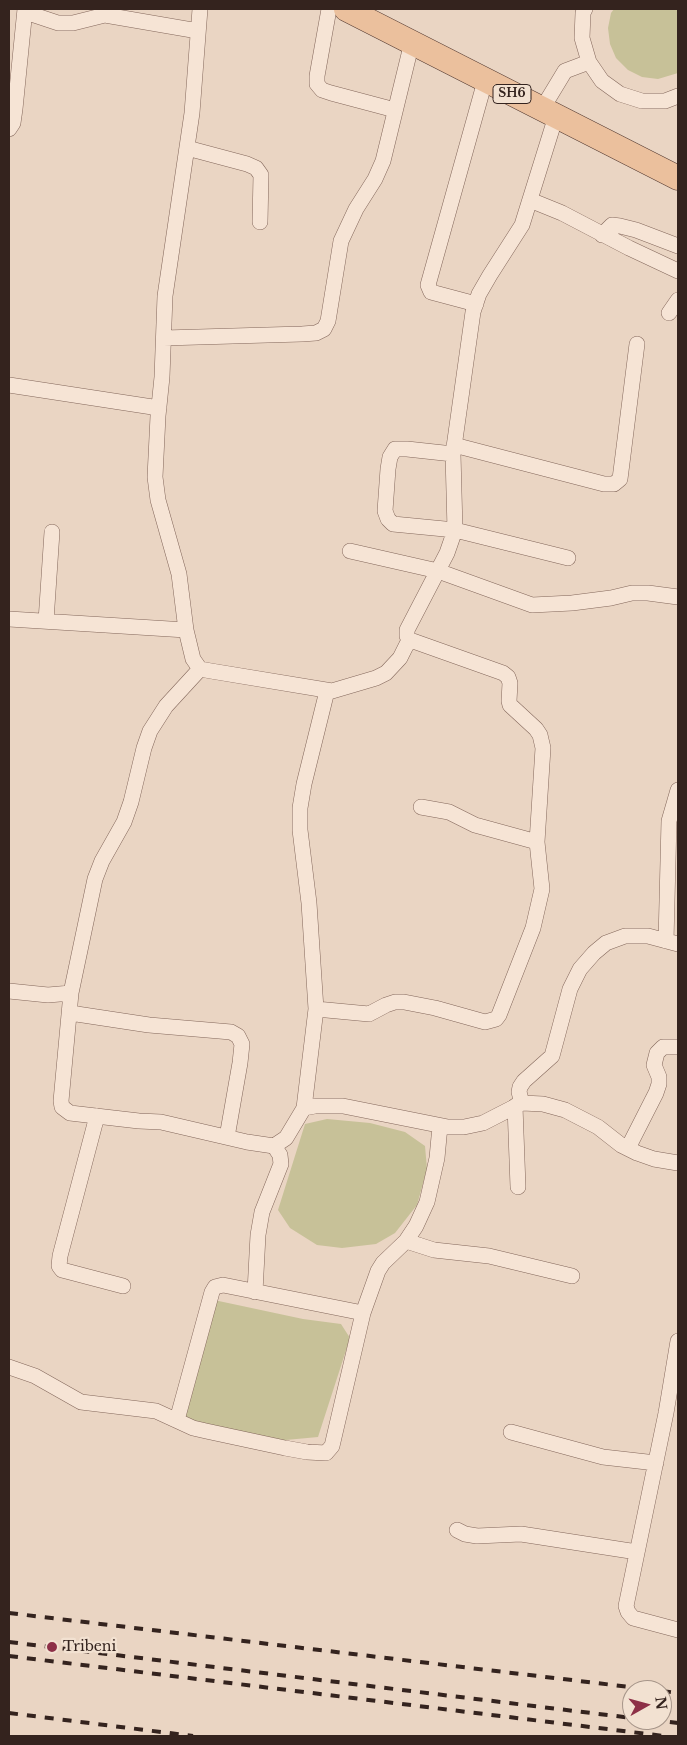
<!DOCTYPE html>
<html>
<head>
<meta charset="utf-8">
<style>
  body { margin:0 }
  #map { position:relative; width:687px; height:1745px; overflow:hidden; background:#ead5c3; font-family:"Libre Baskerville",serif }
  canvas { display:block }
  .frame { position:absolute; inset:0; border:10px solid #34231e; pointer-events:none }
  .north { position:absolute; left:622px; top:1680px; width:50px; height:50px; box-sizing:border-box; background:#f2e1d1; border:1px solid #a69589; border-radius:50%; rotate:83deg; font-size:14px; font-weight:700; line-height:20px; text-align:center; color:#34231e }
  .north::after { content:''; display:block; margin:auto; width:18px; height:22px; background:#8d3047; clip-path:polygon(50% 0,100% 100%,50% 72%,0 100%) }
</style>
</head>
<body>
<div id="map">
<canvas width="687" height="1745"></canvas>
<div class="frame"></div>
<div class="north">N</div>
</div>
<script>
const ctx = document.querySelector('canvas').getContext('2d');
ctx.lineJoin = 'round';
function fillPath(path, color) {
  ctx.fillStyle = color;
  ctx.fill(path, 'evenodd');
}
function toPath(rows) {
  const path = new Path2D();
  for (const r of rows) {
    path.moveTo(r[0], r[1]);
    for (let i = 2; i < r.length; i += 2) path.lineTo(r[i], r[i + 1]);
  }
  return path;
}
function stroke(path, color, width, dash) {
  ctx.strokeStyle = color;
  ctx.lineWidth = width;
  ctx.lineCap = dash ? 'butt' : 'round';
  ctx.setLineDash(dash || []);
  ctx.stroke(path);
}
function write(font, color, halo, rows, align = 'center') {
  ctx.font = font + ' "Libre Baskerville",serif';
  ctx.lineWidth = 4.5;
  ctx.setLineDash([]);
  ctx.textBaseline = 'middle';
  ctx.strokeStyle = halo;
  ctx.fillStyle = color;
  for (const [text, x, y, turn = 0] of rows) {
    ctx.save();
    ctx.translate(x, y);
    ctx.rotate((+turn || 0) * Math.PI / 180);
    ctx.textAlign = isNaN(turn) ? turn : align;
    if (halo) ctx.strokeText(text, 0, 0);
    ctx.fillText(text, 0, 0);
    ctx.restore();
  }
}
fillPath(toPath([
  [614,9,678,9,678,73,658,79,642,77,628,70,616,58,610,44,608,28,611,13],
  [327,1119,370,1123,405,1132,425,1146,427,1169,417,1205,395,1233,376,1244,342,1248,317,1245,290,1228,278,1210,305,1124],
  [214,1300,303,1319,341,1324,350,1338,318,1437,275,1441,196,1427,179,1412]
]), '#c7c198');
const minor = toPath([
  [200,9,192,113,165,296,162,377,158,416,155,477,158,500,179,574,186,630,193,659,200,669,211,671,332,691,376,678,386,673,400,658,407,644,413,641,503,673,508,677,510,683,509,701,510,705,536,729,540,735,543,748,537,842,542,889,533,928,499,1015,496,1019,485,1022,435,1008,404,1002,395,1002,386,1005,369,1014,316,1009],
  [329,9,317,76,317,84,322,90,331,93,395,110],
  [585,9,583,13,582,38,589,62,602,81,620,94,642,101,665,101,678,96],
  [25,12,58,23,73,23,105,15,198,31],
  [542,109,565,71,589,62],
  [9,129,13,123,15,109,25,9],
  [187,148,247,164,256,168,261,175,260,222],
  [530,200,562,213,629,248,678,271],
  [602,235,612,225,620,226,636,230,678,246],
  [476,304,431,292,428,285,485,81],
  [669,313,678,300],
  [164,338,302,334,316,333,324,329,328,321,341,241,356,209,375,179,383,161,412,42],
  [9,385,159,408],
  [454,445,604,484,614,484,620,479,637,344],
  [453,454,407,449,395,449,390,457,388,469,385,511,388,519,393,524,455,530,568,558],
  [350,551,438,571,532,605,572,603,611,598,632,593,648,593,678,597],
  [9,619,186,630],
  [46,621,52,532],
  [410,642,407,636,407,630,447,553,455,530,453,454,473,312,479,294,490,275,522,225,556,116],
  [421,807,449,812,475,825,537,842],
  [666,941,669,821,678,790],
  [9,991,48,995,71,993,95,879,102,861,124,822,131,802,144,748,150,731,166,706,200,669],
  [71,993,61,1101,62,1107,70,1113,139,1121,161,1122,247,1142,274,1146,286,1138,304,1108,315,1106,343,1106,448,1127,464,1127,483,1123,522,1103,543,1104,565,1110,598,1127,621,1145,637,1153,654,1159,678,1163],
  [70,1013,149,1025,231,1032,238,1036,242,1044,240,1063,227,1137],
  [522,1103,519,1092,520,1087,524,1081,552,1056,570,989,580,969,594,953,606,943,625,936,648,936,678,944],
  [515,1106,518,1187],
  [304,1108,316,1009,309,903,300,830,300,808,304,784,327,691],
  [97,1116,60,1256,59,1266,62,1270,66,1271,123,1286],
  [628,1148,656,1093,659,1084,659,1077,654,1065,657,1053,663,1047,678,1047],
  [406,1241,434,1250,489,1256,572,1276],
  [255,1292,258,1235,262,1212,281,1164,280,1155,274,1146],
  [678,1341,666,1413,626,1606,628,1612,633,1618,678,1630],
  [9,1367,35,1376,81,1402,156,1411,193,1428,206,1431,285,1448,307,1452,326,1453,332,1446,363,1313,378,1271,383,1263,406,1241,416,1226,427,1202,437,1158,440,1126],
  [177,1420,212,1292,215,1287,223,1285,363,1313],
  [511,1432,603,1457,656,1463],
  [457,1530,465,1534,477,1536,521,1534,637,1552]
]);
const primary = toPath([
  [346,9,678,178]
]);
stroke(minor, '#83675b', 16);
stroke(primary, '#51372f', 25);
stroke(minor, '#f6e4d5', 15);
stroke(primary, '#ebc09d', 24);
stroke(toPath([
  [9,1613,655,1690],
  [9,1642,632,1718],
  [9,1656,664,1736],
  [662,1691,678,1693],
  [9,1713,193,1736],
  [652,1720,678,1723]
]), '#34231e', 4, [9, 9]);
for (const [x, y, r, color] of [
  [52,1647,6,"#8d3047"]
]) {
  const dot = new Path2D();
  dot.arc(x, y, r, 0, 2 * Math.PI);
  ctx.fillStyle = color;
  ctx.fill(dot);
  stroke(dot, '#f2e1d1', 2);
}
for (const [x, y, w] of [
  [512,94,38]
]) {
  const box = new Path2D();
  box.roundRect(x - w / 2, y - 9.5, w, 19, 4);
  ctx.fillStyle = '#f2e1d1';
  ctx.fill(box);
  stroke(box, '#34231e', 1);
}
write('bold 12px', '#34231e', null, [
  ["SH6",512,94]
]);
write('14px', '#34231e', '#f2e1d1', [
  ["Tribeni",63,1647]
], 'left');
</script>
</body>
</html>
